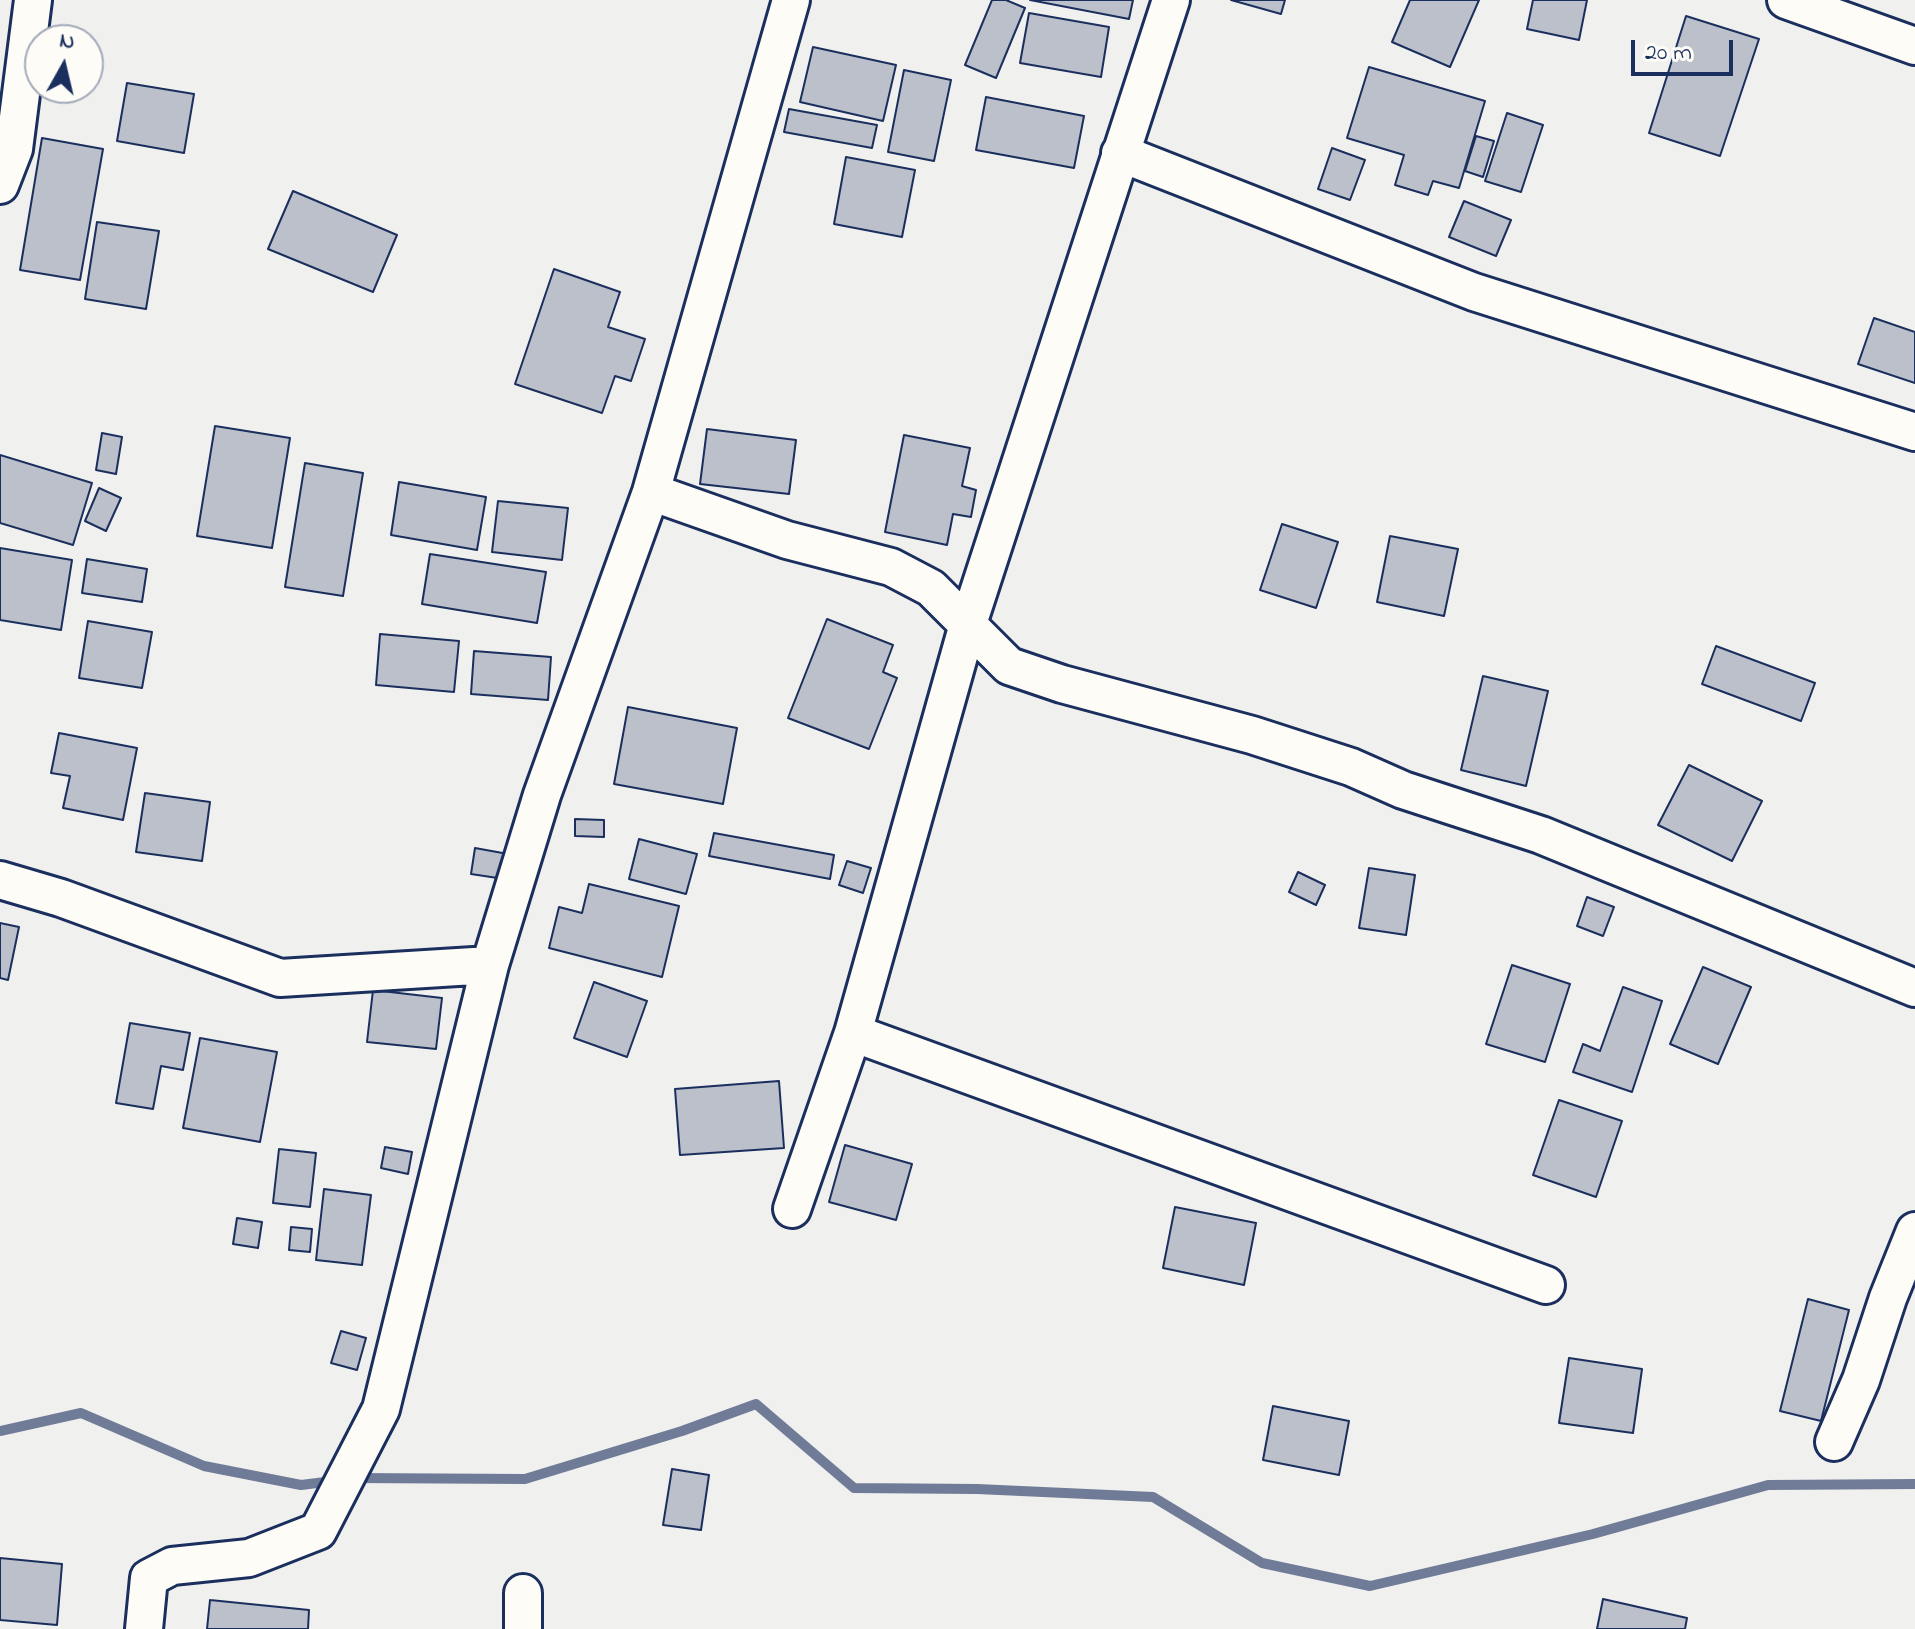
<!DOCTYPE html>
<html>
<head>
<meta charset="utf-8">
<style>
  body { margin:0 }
  #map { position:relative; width:1915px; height:1629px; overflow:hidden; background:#f0f0ee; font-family:"Indie Flower",sans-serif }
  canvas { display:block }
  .north { position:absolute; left:24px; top:24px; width:80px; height:80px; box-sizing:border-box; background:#fdfcf7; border:2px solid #a3aaba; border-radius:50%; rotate:8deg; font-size:22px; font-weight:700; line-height:32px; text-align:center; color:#1b2f5e }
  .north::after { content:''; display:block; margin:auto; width:28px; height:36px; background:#1b2f5e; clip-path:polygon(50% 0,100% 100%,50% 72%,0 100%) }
  .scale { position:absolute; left:1631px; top:40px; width:102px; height:36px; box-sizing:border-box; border:4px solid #1b2f5e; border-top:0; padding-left:10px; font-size:24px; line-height:28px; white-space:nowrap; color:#1b2f5e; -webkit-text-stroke:6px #fdfcf7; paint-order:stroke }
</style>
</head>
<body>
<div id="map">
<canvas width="1915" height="1629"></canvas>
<div class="north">N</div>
<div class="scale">20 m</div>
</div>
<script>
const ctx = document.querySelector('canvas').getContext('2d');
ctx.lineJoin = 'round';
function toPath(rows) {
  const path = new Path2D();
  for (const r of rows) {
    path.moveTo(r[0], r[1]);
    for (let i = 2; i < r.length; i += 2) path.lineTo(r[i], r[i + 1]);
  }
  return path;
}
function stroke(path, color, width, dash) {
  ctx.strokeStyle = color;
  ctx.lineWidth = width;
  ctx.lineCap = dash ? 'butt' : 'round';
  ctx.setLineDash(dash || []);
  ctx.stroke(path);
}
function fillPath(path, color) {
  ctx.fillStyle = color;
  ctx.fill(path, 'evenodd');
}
stroke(toPath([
  [0,1431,81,1413,204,1466,301,1485,333,1481],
  [353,1478,525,1479,682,1431,756,1404,854,1488,977,1489,1153,1497,1262,1563,1370,1586,1593,1534,1768,1485,1915,1484]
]), '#6f7b97', 10);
const building = toPath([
  [992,0,1006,0,1025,8,996,78,965,65,992,0],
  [1030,0,1133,0,1129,19,1030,0],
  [1231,0,1285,0,1281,14,1231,0],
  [1410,0,1479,0,1450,67,1392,42,1410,0],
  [1533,0,1587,0,1579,40,1527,29,1533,0],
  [1029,13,1109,27,1101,77,1020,63,1029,13],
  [1686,16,1759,39,1720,156,1649,133,1686,16],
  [813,47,896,65,883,121,800,102,813,47],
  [1369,67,1485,101,1459,188,1433,181,1428,195,1395,185,1404,155,1347,138,1369,67],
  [904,70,951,80,934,161,888,152,904,70],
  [127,83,194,94,184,153,117,141,127,83],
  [986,97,1084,116,1074,168,976,150,986,97],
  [789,109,877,125,872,148,784,132,789,109],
  [1507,113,1543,125,1521,192,1485,181,1507,113],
  [1476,136,1494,141,1483,177,1465,171,1476,136],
  [42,138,103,149,80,280,20,270,42,138],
  [1332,148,1365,160,1350,200,1318,189,1332,148],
  [846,157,915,170,902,237,834,224,846,157],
  [293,191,397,235,373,292,268,249,293,191],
  [1464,201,1511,220,1496,256,1449,237,1464,201],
  [97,222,159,231,146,309,85,299,97,222],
  [554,269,620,292,608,327,645,339,631,381,615,376,602,413,515,384,554,269],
  [1874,318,1915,332,1915,383,1858,364,1874,318],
  [215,426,290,438,272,548,197,536,215,426],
  [707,429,796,440,789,494,700,484,707,429],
  [102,433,122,437,116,474,96,470,102,433],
  [904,435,970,448,962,486,976,490,971,517,953,514,947,545,885,532,904,435],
  [0,455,92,483,73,545,0,523,0,455],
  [305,463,363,473,343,596,285,587,305,463],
  [399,482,486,497,477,550,391,535,399,482],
  [99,488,121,498,106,531,85,521,99,488],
  [498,501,568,508,562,560,492,552,498,501],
  [1282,524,1338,542,1316,608,1260,590,1282,524],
  [1390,536,1458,549,1444,616,1377,602,1390,536],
  [0,548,72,560,61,630,0,620,0,548],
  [430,554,546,572,537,623,422,604,430,554],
  [87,559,147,569,142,602,82,593,87,559],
  [827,619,893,645,883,672,897,678,869,749,788,718,827,619],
  [88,621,152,632,142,688,79,678,88,621],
  [380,634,459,641,454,692,376,685,380,634],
  [1716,646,1815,683,1801,721,1702,684,1716,646],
  [474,651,551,657,548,700,471,694,474,651],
  [1483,676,1548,691,1526,786,1461,770,1483,676],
  [628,707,737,728,723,804,614,784,628,707],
  [59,733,137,748,123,820,63,808,70,776,51,773,59,733],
  [1689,765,1762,801,1732,861,1658,825,1689,765],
  [145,793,210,802,202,861,136,852,145,793],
  [575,819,604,820,604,837,575,836,575,819],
  [714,833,834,855,830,879,709,856,714,833],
  [639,839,697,854,686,894,629,879,639,839],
  [475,848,508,854,504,879,471,874,475,848],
  [847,861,871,868,863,893,839,885,847,861],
  [1369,868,1415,875,1406,935,1359,928,1369,868],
  [1298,872,1325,885,1316,905,1289,892,1298,872],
  [589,884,679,906,662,977,549,948,559,907,582,913,589,884],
  [1587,897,1614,907,1603,936,1577,926,1587,897],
  [0,923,19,927,8,980,0,978,0,923],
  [1512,965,1570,984,1545,1062,1486,1044,1512,965],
  [1703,967,1751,987,1718,1064,1670,1044,1703,967],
  [594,982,647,1001,627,1057,574,1038,594,982],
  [1623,987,1662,1001,1632,1092,1573,1072,1583,1044,1600,1051,1623,987],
  [373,990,442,998,436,1049,367,1042,373,990],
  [130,1023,190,1033,183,1070,161,1066,153,1109,116,1103,130,1023],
  [200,1038,277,1052,260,1142,183,1128,200,1038],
  [779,1081,784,1148,680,1155,675,1089,779,1081],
  [1559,1100,1622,1121,1596,1197,1533,1175,1559,1100],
  [845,1145,912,1164,896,1220,829,1202,845,1145],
  [385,1147,412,1152,408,1174,381,1168,385,1147],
  [279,1149,316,1153,310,1207,273,1203,279,1149],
  [324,1189,371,1195,362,1265,316,1260,324,1189],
  [1175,1207,1256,1223,1244,1285,1163,1268,1175,1207],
  [237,1218,262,1222,258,1248,233,1244,237,1218],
  [291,1227,312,1229,310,1252,289,1250,291,1227],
  [1808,1299,1849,1310,1821,1421,1780,1411,1808,1299],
  [341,1331,366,1338,357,1370,331,1363,341,1331],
  [1569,1358,1642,1369,1633,1433,1559,1423,1569,1358],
  [1273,1406,1349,1421,1339,1475,1263,1460,1273,1406],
  [672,1469,709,1475,701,1530,663,1525,672,1469],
  [0,1558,62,1564,57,1625,0,1620,0,1558],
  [1603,1599,1687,1618,1685,1629,1597,1629,1603,1599],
  [210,1600,309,1610,308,1629,207,1629,210,1600]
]);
fillPath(building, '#bbc0ca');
stroke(building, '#1b2f5e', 2);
const minor = toPath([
  [1786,0,1915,46],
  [1120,153,1474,292,1915,432],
  [0,185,14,149,33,0],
  [651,492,787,540,891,567,931,588,1009,666,1062,684,1252,735,1351,767,1403,790,1541,835,1915,988],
  [0,880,61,898,280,978,490,965],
  [853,1033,1546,1285],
  [792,1209,853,1033,968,624,1171,0],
  [1834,1442,1861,1380,1888,1298,1915,1231],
  [523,1593,523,1629],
  [144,1629,149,1578,172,1566,249,1558,318,1531,381,1409,490,965,542,795,651,492,791,0]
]);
stroke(minor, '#1b2f5e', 42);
stroke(minor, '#fdfcf7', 36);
</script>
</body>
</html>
